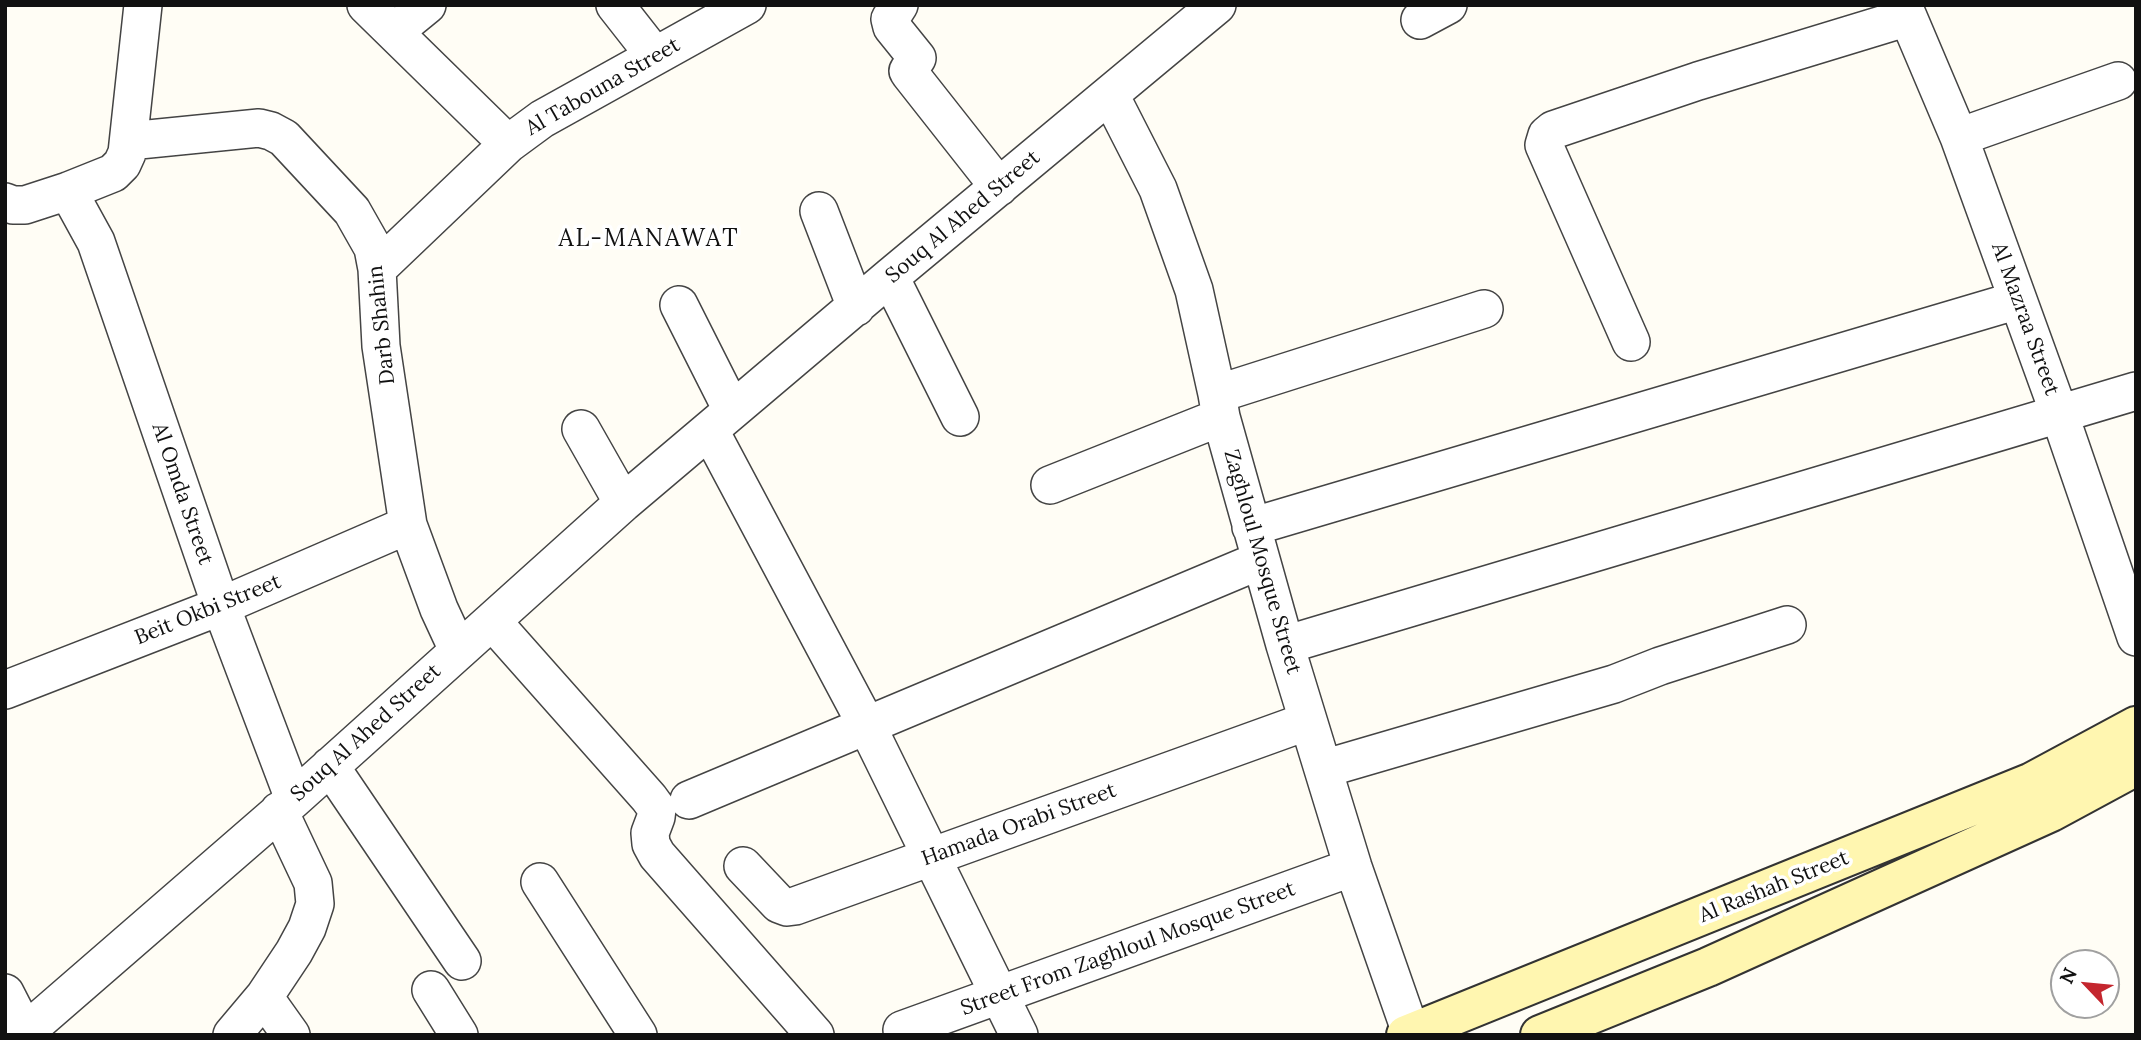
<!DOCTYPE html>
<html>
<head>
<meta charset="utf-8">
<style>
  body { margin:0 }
  #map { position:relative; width:2141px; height:1040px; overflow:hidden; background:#fffdf5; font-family:Lora,serif }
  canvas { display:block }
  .frame { position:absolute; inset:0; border:7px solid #111; pointer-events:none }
  .north { position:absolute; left:2050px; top:949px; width:70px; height:70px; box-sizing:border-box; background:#fff; border:2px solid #a0a0a0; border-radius:50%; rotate:296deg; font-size:19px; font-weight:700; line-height:28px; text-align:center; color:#111 }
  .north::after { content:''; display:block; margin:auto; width:24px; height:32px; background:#c4262e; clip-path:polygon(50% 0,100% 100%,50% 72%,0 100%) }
</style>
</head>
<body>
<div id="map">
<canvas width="2141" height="1040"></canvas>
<div class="frame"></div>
<div class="north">N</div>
</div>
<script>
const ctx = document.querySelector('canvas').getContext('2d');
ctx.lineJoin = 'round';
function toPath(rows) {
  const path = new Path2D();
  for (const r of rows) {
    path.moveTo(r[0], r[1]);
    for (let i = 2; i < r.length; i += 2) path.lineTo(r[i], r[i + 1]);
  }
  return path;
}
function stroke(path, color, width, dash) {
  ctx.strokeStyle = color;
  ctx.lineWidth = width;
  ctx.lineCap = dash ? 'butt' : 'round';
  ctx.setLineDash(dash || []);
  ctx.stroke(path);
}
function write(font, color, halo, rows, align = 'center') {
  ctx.font = font + ' Lora,serif';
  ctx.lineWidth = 7;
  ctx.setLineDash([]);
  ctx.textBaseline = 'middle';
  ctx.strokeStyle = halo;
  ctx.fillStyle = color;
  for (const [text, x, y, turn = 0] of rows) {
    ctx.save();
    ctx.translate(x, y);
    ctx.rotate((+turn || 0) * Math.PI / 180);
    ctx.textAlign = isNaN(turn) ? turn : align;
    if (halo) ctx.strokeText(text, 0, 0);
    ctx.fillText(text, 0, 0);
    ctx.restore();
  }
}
const street = toPath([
  [366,5,508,144],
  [615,5,655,56],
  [899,5,890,19,892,27,917,58,908,71,910,74,999,187],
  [1903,5,1959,137,2059,413,2136,637],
  [1420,20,1448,5],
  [394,32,427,5],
  [1110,95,1158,189,1194,290,1217,394,1221,417,1285,645,1353,867,1411,1033],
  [1959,137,2118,81],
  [129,141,259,128,271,131,284,138,352,211,373,248,377,269,381,346,408,525,439,609,458,650],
  [68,191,96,242,221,606,294,799],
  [5,202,13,205,25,205,68,191,113,173,122,164,127,153,143,5],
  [819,211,856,307],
  [377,269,508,144,542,119,747,5],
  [890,277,960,417],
  [679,305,732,410],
  [1631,342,1544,145,1547,135,1553,130,1698,81,1908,17],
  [1217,394,1484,309],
  [581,429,623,503],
  [710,431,867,726,1019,1035],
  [1050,485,1221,417],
  [1251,527,2018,300],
  [492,621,649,798,657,809,656,817,650,833,651,844,657,855,815,1035],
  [1285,645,2136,391],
  [5,690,221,606,408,525],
  [330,766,462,961],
  [1323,769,1614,684,1660,666,1787,625],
  [689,800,1261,560],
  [743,866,779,904,787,907,795,906,1308,721],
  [540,882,638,1035],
  [431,990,459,1035],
  [5,993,25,1032],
  [264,997,291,1035],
  [902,1030,1353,867],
  [22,1035,294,799,623,503,890,277,1217,5],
  [232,1035,264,997,294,952,307,928,315,904,313,883,279,811]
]);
const secondary = toPath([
  [1406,1035,2032,782,2136,726],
  [1540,1035,1708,967,2051,812,2136,766]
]);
stroke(street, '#444', 40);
stroke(secondary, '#333', 42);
stroke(street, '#fff', 37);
stroke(secondary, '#fff6b0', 38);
write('21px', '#111', '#fff', [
  ["Al Tabouna Street",603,87,-30],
  ["Souq Al Ahed Street",963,217,-40],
  ["Al Mazraa Street",2025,319,70],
  ["Darb Shahin",382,325,-96],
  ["Al Omda Street",182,494,71],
  ["Zaghloul Mosque Street",1262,562,74],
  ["Beit Okbi Street",208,610,-22],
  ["Souq Al Ahed Street",366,733,-42],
  ["Hamada Orabi Street",1019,825,-20],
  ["Al Rashah Street",1774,887,-22],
  ["Street From Zaghloul Mosque Street",1128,949,-20]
]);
ctx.letterSpacing = '2px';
write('24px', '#111', '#fff', [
  ["AL-MANAWAT",649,239]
]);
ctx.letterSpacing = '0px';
</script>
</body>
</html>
